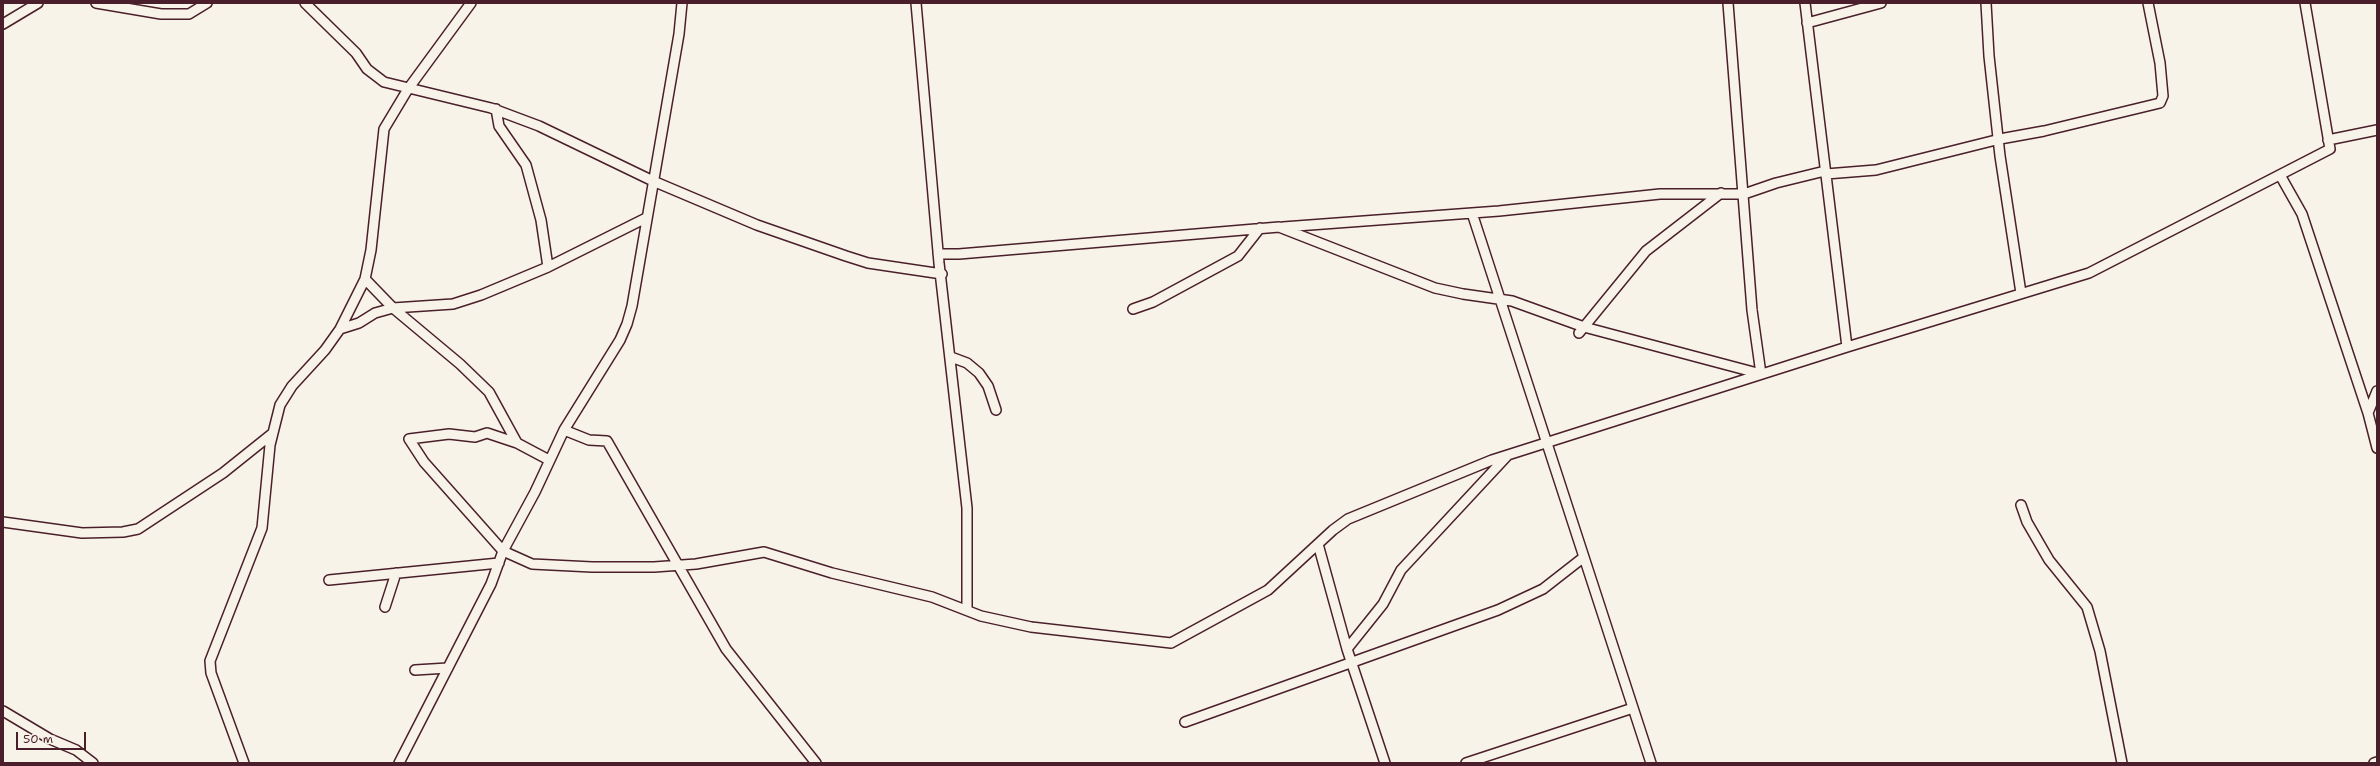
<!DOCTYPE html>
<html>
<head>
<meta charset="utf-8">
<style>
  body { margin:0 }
  #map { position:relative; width:2380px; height:766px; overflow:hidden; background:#f7f3e8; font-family:"Shantell Sans",sans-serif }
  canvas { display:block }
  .frame { position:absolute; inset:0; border:4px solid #4a1f2b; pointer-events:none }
  .scale { position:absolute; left:16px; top:732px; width:70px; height:18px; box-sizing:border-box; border:2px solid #4a1f2b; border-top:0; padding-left:5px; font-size:12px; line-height:14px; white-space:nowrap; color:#4a1f2b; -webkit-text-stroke:3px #f7f3e8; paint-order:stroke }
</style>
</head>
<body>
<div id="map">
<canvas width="2380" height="766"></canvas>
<div class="frame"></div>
<div class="scale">50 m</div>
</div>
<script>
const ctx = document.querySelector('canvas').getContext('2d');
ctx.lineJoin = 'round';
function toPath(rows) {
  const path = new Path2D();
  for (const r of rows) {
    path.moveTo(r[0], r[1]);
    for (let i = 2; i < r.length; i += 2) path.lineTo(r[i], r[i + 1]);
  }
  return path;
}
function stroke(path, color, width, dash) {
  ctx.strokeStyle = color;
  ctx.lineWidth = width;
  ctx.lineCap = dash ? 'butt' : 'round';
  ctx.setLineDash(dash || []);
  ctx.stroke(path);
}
const street = toPath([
  [96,3,161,14,189,14,207,3],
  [305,3,356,53,367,69,384,82,491,108,539,126,653,181,757,225,846,256,868,263,942,274],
  [916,3,939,263,967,508,967,610],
  [1805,3,1847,347],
  [1986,3,1989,56,2000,156,2021,293],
  [1807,23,1881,3],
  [3,24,38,3],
  [496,109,499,126,526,165,541,220,548,267],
  [2328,140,2377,130],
  [1826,174,1876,170,2000,139,2044,131,2160,103,2163,96,2160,63,2148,3],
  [2280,175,2302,214,2368,413],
  [1472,213,1651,763],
  [1283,227,1499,211,1660,194,1744,194,1776,183,1825,171],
  [938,254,959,254,1279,227,1435,288,1463,294,1512,301,1584,327,1761,374,1752,310,1728,3],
  [365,279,393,308,460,364,489,392,517,443,549,460],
  [1133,309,1153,302,1238,256,1260,228],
  [340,329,359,323,375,313,393,308,453,304,481,295,548,267,646,218],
  [1579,333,1646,251,1721,193],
  [951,357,967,363,979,373,988,386,996,410],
  [2377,391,2368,413,2377,448],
  [564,430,589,440,607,441,726,649,816,763],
  [517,443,487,433,475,437,449,434,409,439,424,462,503,551,532,564,592,567,654,567,696,564,764,552,832,573,932,597,981,616,1031,627,1171,643,1268,590,1333,530,1348,519,1492,460,1847,347,2089,273,2330,149,2305,3],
  [2021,505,2027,522,2049,560,2087,607,2100,651,2122,763],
  [3,522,82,533,123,532,138,529,223,473,273,433],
  [1318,544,1347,649,1385,763],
  [329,580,499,563],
  [385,607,396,573],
  [1347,649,1383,604,1401,570,1508,455],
  [415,670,448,668],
  [3,711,50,739,76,750,93,763],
  [1185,722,1498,610,1543,589,1584,557],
  [244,763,211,673,210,661,262,528,270,445,280,405,292,386,325,350,340,329,365,279,371,250,384,129,408,89,471,3],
  [399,763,491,584,503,551,535,492,564,430,620,340,627,324,632,306,679,34,682,3],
  [1466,763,1633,708],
  [2374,763,2377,762]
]);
stroke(street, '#4a1f2b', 12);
stroke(street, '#f7f3e8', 9);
</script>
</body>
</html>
